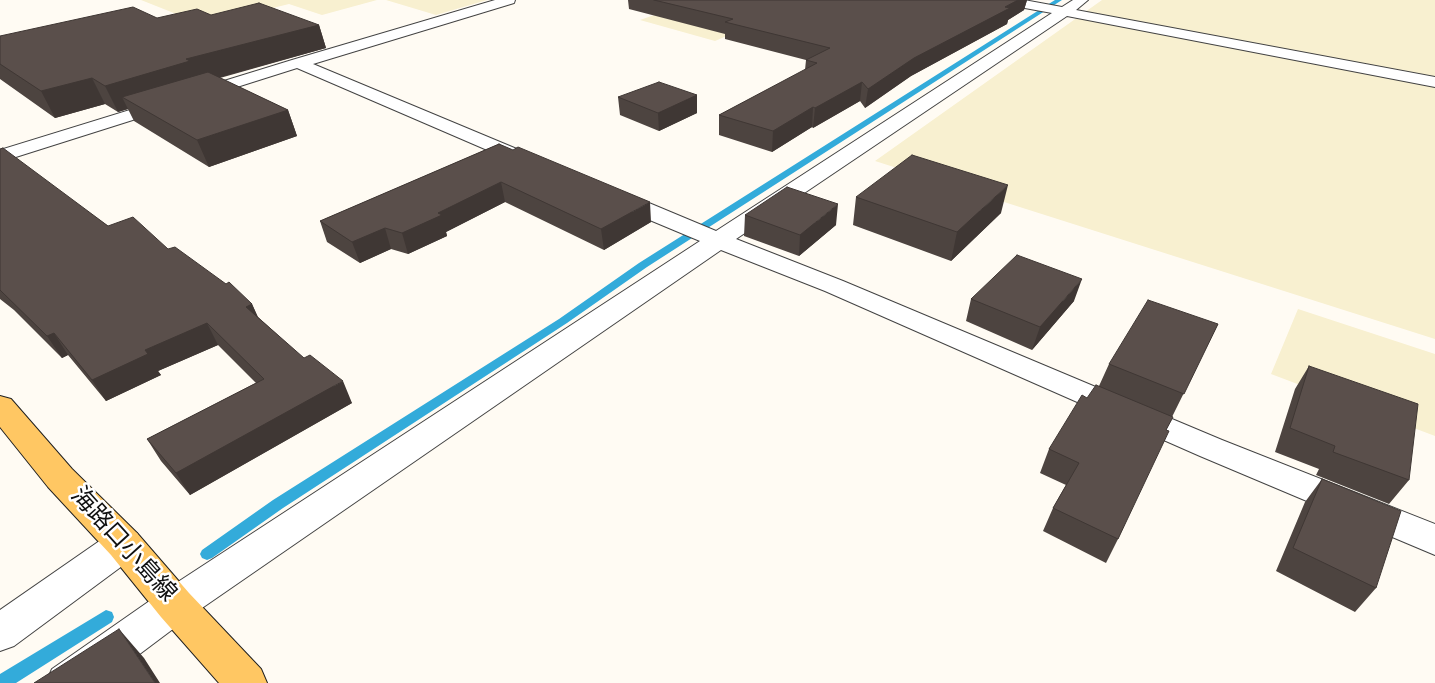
<!DOCTYPE html>
<html>
<head>
<meta charset="utf-8">
<style>
  body { margin:0 }
  canvas { display:block; background:#fffbf3 }
</style>
</head>
<body>
<canvas width="1435" height="683"></canvas>
<script>
const ctx = document.querySelector('canvas').getContext('2d');
ctx.lineJoin = 'round';
function fillPath(path, color) {
  ctx.fillStyle = color;
  ctx.fill(path, 'evenodd');
}
function toPath(rows) {
  const path = new Path2D();
  for (const r of rows) {
    path.moveTo(r[0], r[1]);
    for (let i = 2; i < r.length; i += 2) path.lineTo(r[i], r[i + 1]);
  }
  return path;
}
function stroke(path, color, width, dash) {
  ctx.strokeStyle = color;
  ctx.lineWidth = width;
  ctx.lineCap = dash ? 'butt' : 'round';
  ctx.setLineDash(dash || []);
  ctx.stroke(path);
}
function write(font, color, halo, rows, align = 'center') {
  ctx.font = font + ' Spectral,"Noto Sans JP",serif';
  ctx.lineWidth = 5;
  ctx.setLineDash([]);
  ctx.textBaseline = 'middle';
  ctx.strokeStyle = halo;
  ctx.fillStyle = color;
  for (const [text, x, y, turn = 0] of rows) {
    ctx.save();
    ctx.translate(x, y);
    ctx.rotate((+turn || 0) * Math.PI / 180);
    ctx.textAlign = isNaN(turn) ? turn : align;
    if (halo) ctx.strokeText(text, 0, 0);
    ctx.fillText(text, 0, 0);
    ctx.restore();
  }
}
fillPath(toPath([
  [141,0,377,0,322,15,289,4,204,25],
  [386,0,487,0,436,15],
  [697,0,783,0,802,4,715,41,640,20],
  [1102,0,1435,0,1435,339,875,161],
  [1298,309,1435,354,1435,436,1271,374]
]), '#f8f0d0');
fillPath(toPath([
  [1055,0,1062,0,647,267,567,323,283,508,212,558,207,560,202,558,200,554,202,550,273,500,559,319,639,263,1055,0],
  [106,610,112,612,114,617,112,622,16,683,0,683,0,674,106,610]
]), '#33abda');
const minor = toPath([
  [495,0,515,0,514,3,313,64,536,157,539,161,536,165,529,167,522,165,297,68,0,162,0,150,292,60,495,0],
  [997,0,1024,0,1062,7,1073,0,1088,0,1076,10,1435,77,1435,87,1067,16,736,239,843,281,1222,440,1435,524,1435,555,1200,456,825,291,721,250,189,617,101,683,46,683,52,669,161,593,700,241,609,203,606,198,609,193,617,192,625,193,716,231,1052,13,1003,4,997,0],
  [124,529,137,533,142,544,137,555,14,646,0,651,0,610,111,533,124,529]
]);
const major = toPath([
  [0,396,11,399,72,469,137,533,189,593,261,669,267,683,219,683,161,617,111,555,48,487,0,427,0,396]
]);
stroke(minor, '#434343', 2);
stroke(major, '#212121', 2);
fillPath(minor, '#fff');
fillPath(major, '#ffc763');
fillPath(toPath([
  [628,0,1027,0,1024,10,1008,20,1007,24,911,76,865,108,860,101,813,128,812,127,772,152,719,135,719,115,805,70,806,60,725,39,725,34,629,9],
  [211,15,319,25,326,48,220,78,288,110,297,136,209,167,134,121,128,109,118,112,105,104,55,118,0,79,0,36,157,18],
  [697,95,697,113,659,131,620,115,618,97],
  [499,144,651,222,604,250,505,202,446,232,447,236,408,254,391,249,360,263,327,242,320,221],
  [0,149,108,226,168,249,252,304,258,317,352,403,190,495,161,461,147,439,256,383,218,345,158,371,161,375,106,401,68,355,62,358,14,310,0,299],
  [856,197,1001,213,951,261,853,225],
  [745,215,836,225,799,256,744,236],
  [971,299,1074,301,1032,350,966,321],
  [1218,324,1172,417,1118,539,1106,563,1043,531,1053,508,1066,485,1040,473,1049,449,1099,386,1109,364],
  [1309,366,1409,480,1389,504,1316,475,1319,469,1275,452,1295,389],
  [1322,479,1376,588,1355,612,1276,571,1305,502]
]), '#4d4440');
fillPath(toPath([
  [1018,0,1027,0,1024,10,1008,20,1007,24,911,76,865,108,868,89,914,58],
  [319,25,326,48,199,83,122,97,128,109,118,112,105,86,186,59],
  [92,78,105,104,55,118,41,91],
  [862,82,860,101,813,128,815,108],
  [697,95,697,113,659,131,658,113],
  [813,107,812,127,772,152,773,131],
  [288,110,297,136,209,167,197,140],
  [501,182,505,202,446,232,447,236,408,254,402,233,438,213],
  [1008,185,1001,213,951,261,957,232],
  [650,202,651,222,604,250,601,229],
  [838,204,836,225,799,256,800,235],
  [385,228,391,249,360,263,352,242],
  [1082,279,1074,301,1032,350,1040,327],
  [252,304,261,325,246,307],
  [207,323,218,345,158,371,161,375,106,401,92,380,145,350],
  [54,333,68,355,62,358,47,336],
  [343,381,352,403,190,495,176,473],
  [119,629,144,658,160,683,155,683]
]), '#3f3734');
const building = toPath([
  [654,0,1018,0,1005,7,1010,8,914,58,868,89,862,82,815,108,813,107,773,131,719,115,817,63,806,60,830,48,725,22,733,19,654,0],
  [259,3,319,25,186,59,190,61,105,86,92,78,41,91,0,64,0,36,133,7,157,18,197,9,211,15,259,3],
  [208,72,288,110,197,140,122,97,208,72],
  [659,82,697,95,658,113,618,97,659,82],
  [499,144,513,150,518,147,650,202,601,229,501,182,438,213,442,215,402,233,385,228,352,242,320,221,499,144],
  [3,148,108,226,133,217,168,249,175,247,226,284,229,282,252,304,246,307,304,358,310,355,343,381,176,473,147,439,264,379,207,323,145,350,148,354,92,380,54,333,47,336,0,290,0,149,3,148],
  [912,155,1008,185,957,232,856,197,912,155],
  [787,187,838,204,800,235,745,215,787,187],
  [1017,255,1082,279,1040,327,971,299,1017,255],
  [1148,300,1218,324,1184,394,1109,364,1148,300],
  [1309,366,1418,404,1409,480,1333,452,1335,446,1290,428,1309,366],
  [1096,385,1173,417,1166,430,1169,431,1118,539,1053,508,1079,463,1049,449,1082,395,1087,398,1096,385],
  [1322,479,1401,511,1376,588,1293,548,1322,479],
  [119,629,155,683,34,683,119,629]
]);
fillPath(building, '#5a4f4b');
stroke(building, '#3f3734', 1);
write('24px', '#101010', '#fff', [
  ["海路口小島線",122,546,48]
]);
</script>
</body>
</html>
